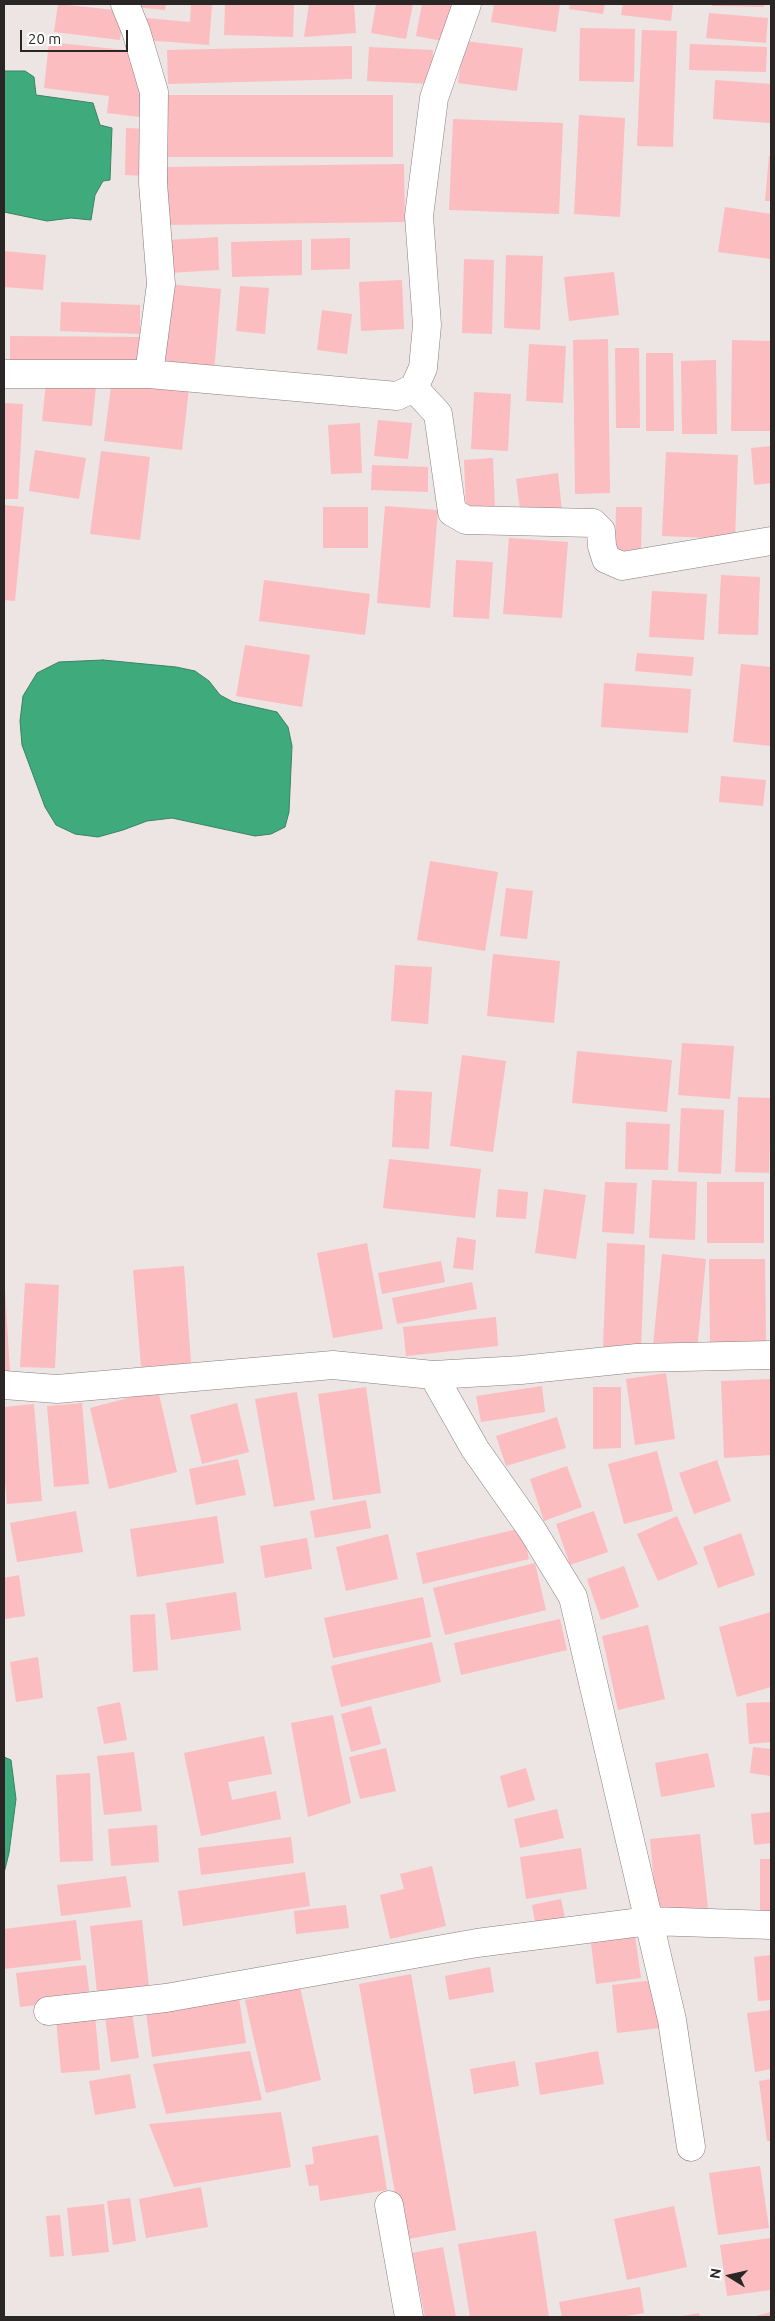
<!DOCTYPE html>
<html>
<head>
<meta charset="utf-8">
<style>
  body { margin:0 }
  #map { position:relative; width:775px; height:2321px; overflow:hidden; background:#ede4e4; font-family:Ubuntu,sans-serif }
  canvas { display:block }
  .frame { position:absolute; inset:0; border:5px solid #2a2626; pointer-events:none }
  .north { position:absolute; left:705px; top:2251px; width:50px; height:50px; -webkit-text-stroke:4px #fff; paint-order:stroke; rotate:280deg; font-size:14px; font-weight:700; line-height:20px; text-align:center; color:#2a2626 }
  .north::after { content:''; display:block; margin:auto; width:18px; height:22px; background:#2a2626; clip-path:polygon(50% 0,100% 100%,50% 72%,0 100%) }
  .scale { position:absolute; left:20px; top:30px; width:108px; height:22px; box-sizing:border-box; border:2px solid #2a2626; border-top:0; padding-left:6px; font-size:15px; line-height:18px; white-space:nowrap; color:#2a2626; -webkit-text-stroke:4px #fff; paint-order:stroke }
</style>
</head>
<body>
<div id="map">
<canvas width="775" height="2321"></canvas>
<div class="frame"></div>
<div class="north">N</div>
<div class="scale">20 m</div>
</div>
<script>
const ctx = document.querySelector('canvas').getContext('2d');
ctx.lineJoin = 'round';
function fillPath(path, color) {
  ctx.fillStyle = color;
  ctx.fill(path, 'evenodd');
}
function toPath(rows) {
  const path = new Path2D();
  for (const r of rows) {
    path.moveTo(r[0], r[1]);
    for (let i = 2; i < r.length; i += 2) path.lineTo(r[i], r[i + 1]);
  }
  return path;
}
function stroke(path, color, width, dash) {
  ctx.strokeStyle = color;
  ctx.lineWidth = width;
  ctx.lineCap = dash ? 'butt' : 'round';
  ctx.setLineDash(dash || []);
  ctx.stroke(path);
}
const water = toPath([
  [4,71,25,71,34,77,36,95,93,103,100,125,112,128,110,180,103,181,95,195,91,220,71,218,47,221,4,212,4,71],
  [103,660,176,667,195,671,209,681,220,695,233,702,277,712,288,727,292,746,289,812,285,827,271,834,255,836,172,818,147,821,123,830,98,837,75,834,56,825,45,807,22,745,20,721,23,696,37,673,59,662,103,660],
  [4,1757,11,1760,16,1799,9,1853,4,1873,4,1757]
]);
fillPath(water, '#3faa7c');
stroke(water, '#398262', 1);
fillPath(toPath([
  [58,4,124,11,120,40,54,32],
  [133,4,166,4,165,10,133,7],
  [191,4,212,4,209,45,145,40,146,18,190,22],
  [225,4,294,4,293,37,224,35],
  [309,4,354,4,356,33,304,37],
  [376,4,413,4,406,39,371,33],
  [422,4,455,4,448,42,416,36],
  [494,4,560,4,556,32,491,22],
  [570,4,605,4,603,14,569,9],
  [623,4,673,4,671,21,621,15],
  [712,4,764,4,764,7,712,6],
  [709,13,768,18,766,43,706,38],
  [580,28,635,29,634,82,579,81],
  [642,30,677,31,673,147,637,146],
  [464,41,523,48,517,91,458,83],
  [49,42,134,51,148,118,107,113,109,96,44,88],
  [690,44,767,47,766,72,689,70],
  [352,46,352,79,168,84,167,50],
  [369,47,433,50,432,84,367,81],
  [715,80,771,84,770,123,713,119],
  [165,95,393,95,393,157,165,157],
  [579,115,625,118,620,217,574,214],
  [453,119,563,123,559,214,449,210],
  [126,128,148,129,147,176,125,175],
  [769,156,771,156,771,201,765,201],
  [404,164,405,222,165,225,164,167],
  [725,207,771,214,771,259,718,252],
  [218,237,219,270,169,273,168,240],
  [350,238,350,269,311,270,311,239],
  [302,240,302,275,232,277,231,242],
  [4,251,46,255,43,290,4,287],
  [506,255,543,256,540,330,504,328],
  [464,259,494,260,492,334,462,333],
  [614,272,619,315,569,321,564,277],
  [402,280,404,329,361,331,359,282],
  [167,284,221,289,214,372,159,367],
  [240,286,269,288,265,334,236,331],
  [61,302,140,305,140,334,60,331],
  [322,310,352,314,347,354,317,350],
  [10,336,141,337,140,368,10,367],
  [608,339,610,493,575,494,573,340],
  [732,340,771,341,771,431,731,431],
  [529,344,566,346,563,403,526,401],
  [615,348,639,348,640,428,616,428],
  [646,353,673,353,674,431,646,431],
  [716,360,717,434,682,434,681,361],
  [112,379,189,388,182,450,104,441],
  [46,383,96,387,92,426,42,421],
  [474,392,511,394,508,451,471,449],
  [4,403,23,404,18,499,4,499],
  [378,420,412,423,408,459,374,456],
  [360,423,362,473,331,474,328,425],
  [771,446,771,483,754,485,751,448],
  [35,450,86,458,79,499,29,491],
  [101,451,150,457,140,540,90,534],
  [666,452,738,455,735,539,662,536],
  [493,458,495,509,466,511,464,460],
  [372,465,428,467,428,492,371,490],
  [558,473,562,511,521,517,516,479],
  [4,505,24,507,15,601,4,600],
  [385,506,438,510,430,608,377,603],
  [323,507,368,507,368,548,323,548],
  [616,507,642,507,641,552,615,552],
  [509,538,568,542,562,618,503,614],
  [456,560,493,562,489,619,453,617],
  [721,575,760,577,758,635,718,634],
  [264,580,370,594,365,635,259,621],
  [652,591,707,594,704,640,649,637],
  [245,645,310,655,302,707,236,696],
  [637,653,694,657,692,676,635,671],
  [741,664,771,667,771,746,733,742],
  [604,683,691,689,688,733,601,727],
  [721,776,766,780,763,806,719,802],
  [430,861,498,872,485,951,417,940],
  [506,888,533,891,527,939,500,936],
  [493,954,560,961,554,1023,487,1016],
  [395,965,432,967,428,1024,391,1021],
  [682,1043,734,1046,730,1099,678,1095],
  [577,1051,672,1060,667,1112,572,1103],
  [462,1055,506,1061,493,1152,450,1146],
  [395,1090,432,1092,429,1149,392,1147],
  [738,1097,771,1098,769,1173,735,1172],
  [681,1108,724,1110,721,1174,678,1172],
  [626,1122,670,1124,668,1170,625,1169],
  [389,1159,481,1169,475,1218,383,1208],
  [652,1180,697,1182,695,1240,649,1238],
  [605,1182,637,1183,634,1234,602,1232],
  [707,1182,764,1182,764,1243,707,1243],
  [498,1189,528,1192,526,1219,496,1217],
  [544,1189,586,1195,576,1259,535,1253],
  [457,1237,476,1240,473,1270,453,1268],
  [367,1243,383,1329,333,1338,317,1253],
  [607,1243,645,1245,641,1349,603,1348],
  [662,1254,706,1259,697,1350,653,1346],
  [709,1259,765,1259,766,1344,710,1345],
  [441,1261,445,1282,382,1294,378,1273],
  [184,1266,191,1363,141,1367,133,1270],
  [472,1282,477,1309,397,1324,392,1298],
  [25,1283,59,1285,55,1368,20,1367],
  [5,1289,10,1373,4,1373,4,1290],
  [496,1317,498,1346,406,1356,403,1327],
  [666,1373,675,1439,635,1445,626,1379],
  [771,1379,771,1455,724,1458,721,1381],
  [542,1386,545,1412,481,1422,476,1396],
  [366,1387,381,1493,333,1500,318,1394],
  [593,1387,621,1387,621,1448,593,1449],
  [158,1390,177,1472,109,1489,90,1408],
  [297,1392,315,1500,274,1507,255,1399],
  [82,1403,89,1484,54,1487,47,1406],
  [237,1403,249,1452,202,1464,190,1415],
  [34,1404,42,1501,7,1504,4,1470,4,1407],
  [557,1417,566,1448,506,1466,496,1436],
  [657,1451,673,1511,624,1524,608,1464],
  [238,1459,246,1495,196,1505,189,1469],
  [717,1460,731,1501,694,1514,679,1473],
  [567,1466,582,1507,544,1521,530,1479],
  [366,1500,371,1528,315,1538,310,1511],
  [76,1511,83,1552,17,1562,10,1523],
  [594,1511,608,1552,570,1565,556,1524],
  [217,1516,224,1563,137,1577,130,1529],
  [677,1516,698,1564,658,1581,637,1534],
  [522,1528,529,1559,423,1584,416,1553],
  [741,1533,755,1575,718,1588,703,1547],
  [388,1534,398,1579,346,1591,336,1547],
  [307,1538,312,1569,265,1578,260,1546],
  [535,1563,546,1610,445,1635,433,1588],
  [624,1566,639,1607,601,1620,587,1579],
  [19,1575,25,1616,4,1619,4,1578],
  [236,1592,241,1630,171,1640,166,1603],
  [423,1597,431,1637,333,1658,324,1618],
  [771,1612,771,1687,737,1697,719,1627],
  [155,1614,158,1670,133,1672,130,1615],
  [560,1619,567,1650,461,1675,454,1643],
  [648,1625,665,1699,618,1710,602,1636],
  [432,1642,441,1682,341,1707,331,1666],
  [38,1657,43,1698,16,1702,10,1662],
  [120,1702,127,1740,104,1744,97,1707],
  [771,1702,771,1742,749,1744,746,1703],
  [371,1706,381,1744,351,1752,341,1714],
  [333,1715,351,1803,308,1817,291,1723],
  [264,1736,272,1774,228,1782,232,1800,276,1791,281,1819,201,1836,184,1753],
  [753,1747,771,1749,771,1776,750,1773],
  [386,1748,396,1791,360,1799,349,1757],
  [134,1752,142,1811,104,1815,97,1756],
  [708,1753,715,1787,661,1797,655,1763],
  [526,1768,535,1800,508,1808,500,1776],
  [90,1773,93,1861,60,1862,56,1775],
  [557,1809,564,1838,520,1848,514,1819],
  [771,1812,771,1843,754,1845,751,1814],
  [157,1825,159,1862,111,1866,108,1829],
  [700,1834,708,1908,657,1914,650,1839],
  [291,1837,294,1863,201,1875,198,1848],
  [581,1848,587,1889,526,1899,520,1857],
  [760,1859,771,1859,771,1918,760,1918],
  [432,1866,446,1926,390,1939,380,1895,404,1889,400,1874],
  [305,1872,310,1906,183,1926,178,1891],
  [126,1876,131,1907,61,1916,57,1885],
  [561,1899,566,1923,536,1929,532,1905],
  [346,1905,349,1928,296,1934,294,1911],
  [76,1920,81,1960,4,1969,4,1929],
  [142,1920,149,1987,97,1993,90,1926],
  [634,1929,641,1978,596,1984,590,1935],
  [771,1955,771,2000,758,2001,754,1957],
  [86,1965,90,1999,20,2007,16,1973],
  [490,1967,494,1992,449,2000,445,1976],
  [411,1974,456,2230,403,2240,359,1984],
  [654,1980,660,2028,617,2033,612,1985],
  [300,1987,321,2080,266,2093,245,2000],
  [239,1998,246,2043,152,2057,146,2012],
  [771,2010,771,2069,755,2072,747,2013],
  [132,2013,139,2058,111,2062,105,2017],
  [95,2016,100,2070,61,2073,56,2019],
  [250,2051,262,2100,166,2114,153,2064],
  [598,2051,604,2084,540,2095,535,2063],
  [515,2061,519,2086,474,2094,470,2069],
  [130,2074,136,2108,95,2115,89,2081],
  [771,2079,771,2141,767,2141,759,2081],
  [281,2112,291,2167,174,2187,149,2124],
  [378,2135,387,2190,320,2201,318,2185,309,2186,305,2165,314,2164,312,2147],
  [760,2166,769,2228,718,2235,709,2173],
  [201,2187,208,2227,146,2238,139,2199],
  [130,2198,136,2241,113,2245,107,2201],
  [104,2204,109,2252,72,2256,67,2208],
  [674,2206,687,2267,627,2280,614,2219],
  [60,2215,64,2256,50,2257,46,2216],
  [536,2231,549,2317,470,2317,458,2244],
  [771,2238,771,2290,727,2296,720,2245],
  [443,2247,456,2317,425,2317,412,2253],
  [640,2287,644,2313,620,2317,562,2317,559,2302],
  [771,2312,771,2317,752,2317],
  [699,2313,700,2317,683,2317,683,2316]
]), '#fbbdc0');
const minor = toPath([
  [125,4,136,31,154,92,153,183,161,284,149,374],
  [4,374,149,374,397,396,414,388,423,368,427,325,419,216,434,98,467,4],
  [414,388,438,414,452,512,466,520,593,523,601,531,602,546,606,559,622,566,771,541],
  [433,1375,475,1449,532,1530,573,1597,672,2020,691,2147],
  [4,1385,57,1389,333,1365,433,1375,521,1370,637,1358,771,1355],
  [48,2011,166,1998,477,1943,649,1921,771,1925],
  [389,2205,409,2317]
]);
stroke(minor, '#877e7f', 29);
stroke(minor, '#fff', 28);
</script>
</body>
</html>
